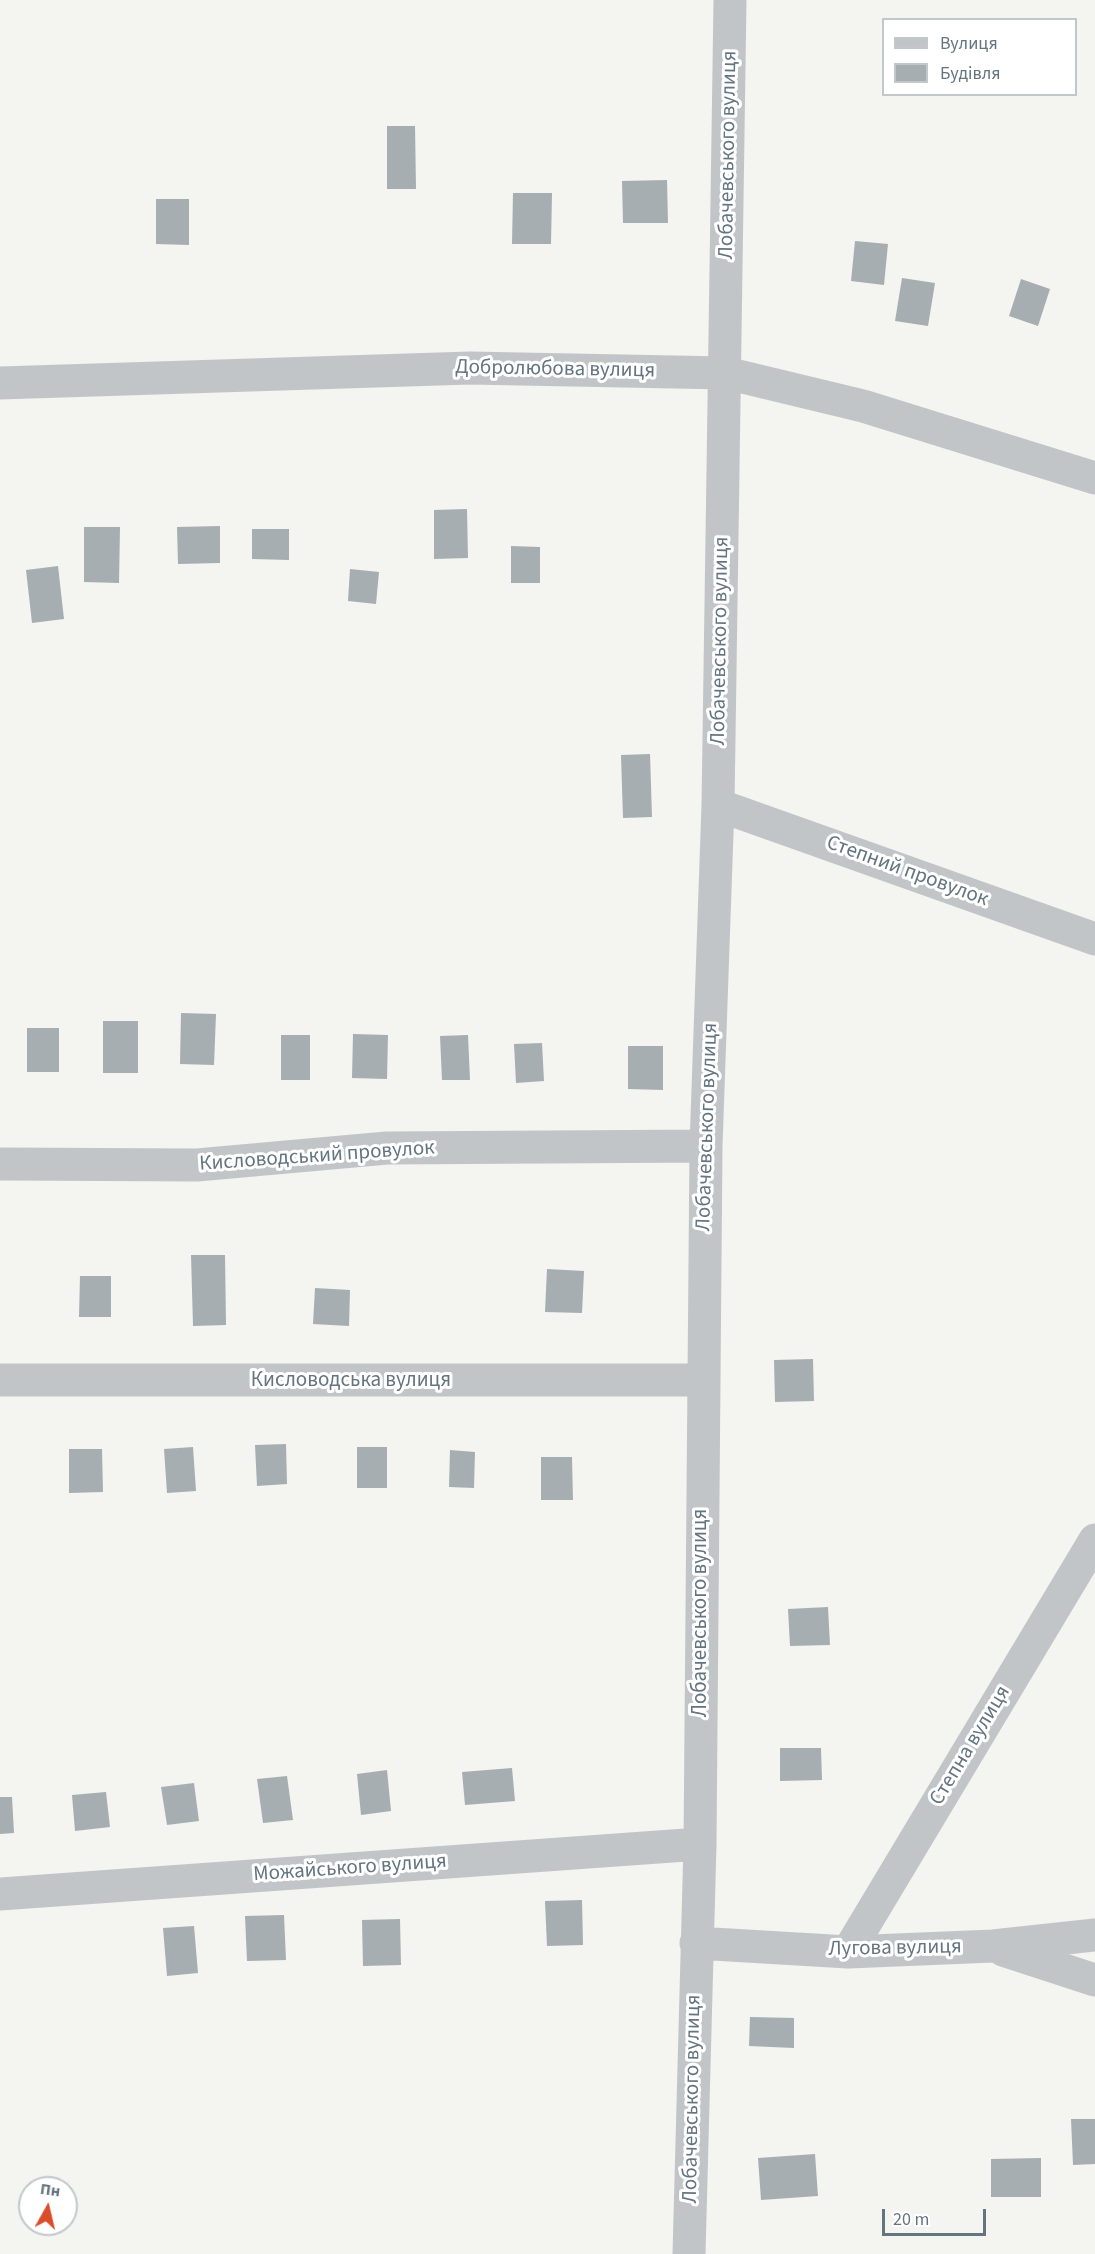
<!DOCTYPE html>
<html>
<head>
<meta charset="utf-8">
<style>
  body { margin:0 }
  #map { position:relative; width:1095px; height:2254px; overflow:hidden; background:#f4f4f0; font-family:"Source Sans 3",sans-serif }
  canvas { display:block }
  .legend { position:absolute; left:882px; top:18px; width:195px; height:78px; box-sizing:border-box; background:#fff; border:2px solid #c1c8cc; margin:0; padding:8px 10px; list-style:none; font-size:18px; color:#647580 }
  .legend li { display:flex; align-items:center; gap:12px; height:30px }
  .legend b { width:30px; border:2px solid #c1c8cc }
  .north { position:absolute; left:18px; top:2176px; width:60px; height:60px; box-sizing:border-box; background:#fff; border:2px solid #c1c8cc; border-radius:50%; rotate:8deg; font-size:16px; font-weight:700; line-height:24px; text-align:center; color:#647580 }
  .north::after { content:''; display:block; margin:auto; width:21px; height:27px; background:#da4d2a; clip-path:polygon(50% 0,100% 100%,50% 72%,0 100%) }
  .scale { position:absolute; left:882px; top:2209px; width:104px; height:27px; box-sizing:border-box; border:3px solid #647580; border-top:0; padding-left:8px; font-size:18px; line-height:21px; white-space:nowrap; color:#647580; -webkit-text-stroke:4px #fff; paint-order:stroke }
</style>
</head>
<body>
<div id="map">
<canvas width="1095" height="2254"></canvas>
<ul class="legend">
<li><b style="height:8px;background:#c2c5c8"></b>Вулиця</li>
<li><b style="height:16px;background:#a6aeb2"></b>Будівля</li>
</ul>
<div class="north">Пн</div>
<div class="scale">20 m</div>
</div>
<script>
const ctx = document.querySelector('canvas').getContext('2d');
ctx.lineJoin = 'round';
function fillPath(path, color) {
  ctx.fillStyle = color;
  ctx.fill(path, 'evenodd');
}
function toPath(rows) {
  const path = new Path2D();
  for (const r of rows) {
    path.moveTo(r[0], r[1]);
    for (let i = 2; i < r.length; i += 2) path.lineTo(r[i], r[i + 1]);
  }
  return path;
}
function stroke(path, color, width, dash) {
  ctx.strokeStyle = color;
  ctx.lineWidth = width;
  ctx.lineCap = dash ? 'butt' : 'round';
  ctx.setLineDash(dash || []);
  ctx.stroke(path);
}
function write(font, color, halo, rows, align = 'center') {
  ctx.font = font + ' "Source Sans 3",sans-serif';
  ctx.lineWidth = 6;
  ctx.setLineDash([]);
  ctx.textBaseline = 'middle';
  ctx.strokeStyle = halo;
  ctx.fillStyle = color;
  for (const [text, x, y, turn = 0] of rows) {
    ctx.save();
    ctx.translate(x, y);
    ctx.rotate((+turn || 0) * Math.PI / 180);
    ctx.textAlign = isNaN(turn) ? turn : align;
    if (halo) ctx.strokeText(text, 0, 0);
    ctx.fillText(text, 0, 0);
    ctx.restore();
  }
}
fillPath(toPath([
  [387,126,415,126,416,189,387,189],
  [667,180,668,223,623,223,622,181],
  [513,193,552,193,551,244,512,244],
  [156,199,189,199,189,245,156,244],
  [855,241,888,244,884,285,851,281],
  [902,278,935,283,928,326,895,321],
  [1021,279,1050,289,1038,326,1009,316],
  [467,509,468,558,434,559,434,510],
  [220,526,220,563,178,564,177,527],
  [84,527,120,527,119,583,84,582],
  [252,529,289,529,289,560,252,559],
  [511,546,540,547,540,583,511,583],
  [58,566,64,619,32,623,26,570],
  [350,569,379,572,376,604,348,601],
  [650,754,652,817,623,818,621,755],
  [181,1013,216,1014,214,1065,180,1064],
  [103,1021,138,1021,138,1073,103,1073],
  [27,1028,59,1028,59,1072,27,1072],
  [353,1034,388,1035,387,1079,352,1078],
  [281,1035,310,1035,310,1080,281,1080],
  [468,1035,470,1080,442,1080,440,1036],
  [542,1043,544,1081,516,1083,514,1044],
  [628,1046,663,1046,663,1090,628,1089],
  [191,1255,225,1255,226,1325,193,1326],
  [547,1269,584,1271,582,1313,545,1312],
  [80,1276,111,1276,111,1317,79,1317],
  [315,1288,350,1290,349,1326,313,1324],
  [813,1359,814,1401,775,1402,774,1360],
  [286,1444,287,1484,257,1486,255,1445],
  [193,1447,196,1491,167,1493,164,1449],
  [357,1447,387,1447,387,1488,357,1488],
  [69,1449,102,1449,103,1492,69,1493],
  [450,1450,475,1452,474,1488,449,1487],
  [541,1457,572,1457,573,1500,541,1500],
  [828,1607,830,1645,790,1646,788,1609],
  [780,1748,821,1748,822,1780,780,1781],
  [512,1768,515,1801,465,1805,462,1772],
  [387,1770,391,1811,361,1815,357,1774],
  [287,1776,293,1820,263,1823,257,1779],
  [194,1783,199,1821,167,1825,161,1787],
  [106,1792,110,1827,75,1831,72,1795],
  [0,1797,12,1797,14,1833,0,1834],
  [582,1900,583,1945,547,1946,545,1901],
  [284,1915,286,1960,247,1961,245,1916],
  [400,1919,401,1965,363,1966,362,1920],
  [194,1926,198,1973,167,1976,163,1928],
  [750,2017,794,2018,794,2048,749,2046],
  [1071,2119,1095,2119,1095,2164,1073,2165],
  [815,2154,818,2196,761,2200,758,2158],
  [1041,2158,1041,2197,991,2197,991,2159]
]), '#a6aeb2');
stroke(toPath([
  [0,383,470,368,726,373,863,406,1095,478],
  [718,805,1095,939],
  [0,1164,197,1165,387,1148,706,1146],
  [0,1380,703,1380],
  [0,1894,700,1844],
  [696,1943,848,1952,993,1946,1095,1935],
  [1003,1950,1095,1980],
  [848,1952,1095,1540],
  [689,2254,700,1844,706,1146,718,805,730,0]
]), '#c2c5c8', 33);
write('21px', '#647580', '#fff', [
  ["Лобачевського вулиця",729,155,-89],
  ["Добролюбова вулиця",555,370,1],
  ["Лобачевського вулиця",721,641,-89],
  ["Степний провулок",907,872,20],
  ["Лобачевського вулиця",708,1127,-88],
  ["Кисловодський провулок",317,1157,-4],
  ["Кисловодська вулиця",351,1381],
  ["Лобачевського вулиця",701,1613,-90],
  ["Степна вулиця",971,1746,-59],
  ["Можайського вулиця",350,1869,-4],
  ["Лугова вулиця",895,1949,-1],
  ["Лобачевського вулиця",693,2099,-89]
]);
</script>
</body>
</html>
